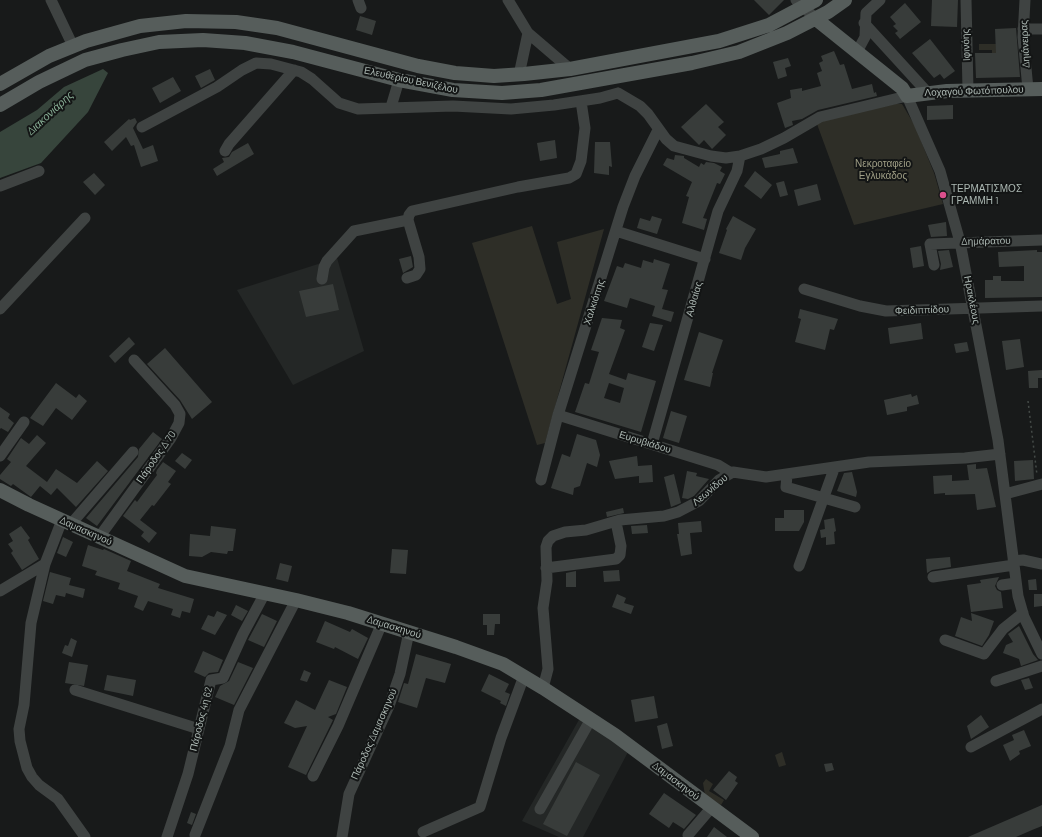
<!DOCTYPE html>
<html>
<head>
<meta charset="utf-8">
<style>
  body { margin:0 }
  canvas { display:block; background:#181a1a }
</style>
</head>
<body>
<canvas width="1042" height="837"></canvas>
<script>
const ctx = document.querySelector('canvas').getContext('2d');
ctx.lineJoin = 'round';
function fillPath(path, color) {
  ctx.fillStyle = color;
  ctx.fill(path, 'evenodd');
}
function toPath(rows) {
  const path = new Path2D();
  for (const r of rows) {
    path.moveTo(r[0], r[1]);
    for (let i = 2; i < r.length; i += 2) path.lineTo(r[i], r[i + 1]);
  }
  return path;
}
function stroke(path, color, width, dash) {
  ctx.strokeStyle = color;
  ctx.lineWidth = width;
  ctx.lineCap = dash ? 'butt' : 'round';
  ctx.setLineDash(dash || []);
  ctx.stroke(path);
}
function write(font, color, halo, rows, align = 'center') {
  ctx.font = font + ' Barlow,sans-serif';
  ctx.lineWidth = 4;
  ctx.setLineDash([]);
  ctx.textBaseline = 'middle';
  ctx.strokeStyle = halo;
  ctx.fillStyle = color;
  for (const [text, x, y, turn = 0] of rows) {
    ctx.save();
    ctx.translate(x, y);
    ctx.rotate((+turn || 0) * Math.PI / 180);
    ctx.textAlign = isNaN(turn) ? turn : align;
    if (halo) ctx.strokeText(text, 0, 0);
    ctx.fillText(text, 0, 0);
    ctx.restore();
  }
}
fillPath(toPath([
  [337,258,364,351,293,385,237,290],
  [580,718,628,752,583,837,559,837,522,821]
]), '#242726');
fillPath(toPath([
  [979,44,996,44,996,59,992,59,992,50,979,50],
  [895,104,902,104,915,126,934,173,943,204,854,225,817,124,830,118],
  [532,226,557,304,571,299,557,242,604,229,545,443,537,445,472,243],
  [782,752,786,765,779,767,775,755],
  [706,779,713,784,709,791,724,800,721,805,705,795,703,783]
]), '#2e2e27');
fillPath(toPath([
  [103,69,108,73,88,112,41,163,0,178,0,132,37,110,64,87]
]), '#37453c');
fillPath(toPath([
  [754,0,784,0,769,15],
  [932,0,958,0,957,27,931,26],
  [905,3,921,22,900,39,895,33,898,31,893,26,896,24,890,17],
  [360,16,376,21,372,35,356,30],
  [1016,28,1020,77,976,78,975,53,996,53,995,29],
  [930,39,955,71,944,79,940,74,934,78,912,53],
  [834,51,840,65,844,64,852,89,872,84,874,93,876,92,877,96,818,110,802,119,792,121,793,125,785,128,777,103,791,98,790,90,802,88,802,91,821,86,817,73,822,71,819,63,823,61,821,56],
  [788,58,791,66,785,68,787,76,778,79,773,62],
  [210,69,215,80,201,88,195,76],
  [173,77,181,91,160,103,152,88],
  [706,104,724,122,718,127,726,135,712,149,704,140,699,145,681,127],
  [953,105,953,119,927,120,927,106],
  [135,118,137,122,133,128,143,149,153,145,158,161,141,167,134,145,131,146,126,137,112,151,104,142,129,119,130,120],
  [555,140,557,158,540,161,537,143],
  [595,142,610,142,612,167,609,166,609,175,594,173],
  [248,143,254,154,217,176,213,169,224,162,222,158,229,157,232,152],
  [793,148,798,163,765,168,762,158,780,154,780,151],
  [675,155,684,156,684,158,699,167,701,163,704,165,706,162,714,163,722,167,720,171,725,174,720,184,717,183,703,218,707,219,704,230,682,223,689,197,686,196,692,182,663,165,667,158,674,160],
  [755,171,772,185,761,199,744,186],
  [94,173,105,185,95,195,83,182],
  [784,181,788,195,780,197,776,183],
  [817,184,821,200,798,206,794,190],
  [652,216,662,219,657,234,637,228,640,218,650,221],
  [733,216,756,229,745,248,741,260,719,253,727,230,726,229],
  [946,222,947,236,931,237,928,225],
  [921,246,924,266,913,268,910,248],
  [949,250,953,267,940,270,941,264,938,251],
  [1037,250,1037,252,1042,252,1042,297,985,298,985,280,993,280,993,276,1001,276,1001,281,1024,281,1024,266,999,267,998,252],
  [411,256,413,267,403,273,399,259],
  [654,259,670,264,662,289,668,290,662,309,674,312,671,322,652,316,655,306,630,298,627,308,604,301,617,266,623,268,625,263,641,268,643,260,653,263],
  [333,284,339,310,306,317,299,291],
  [800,309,838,319,834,330,830,329,825,350,795,342,801,319,798,318],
  [602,318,622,320,620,328,625,330,609,374,626,380,628,373,656,381,641,432,575,412,585,383,589,384,599,352,591,350],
  [609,383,624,388,620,403,604,398],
  [650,323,663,325,654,351,642,347],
  [921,323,923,339,890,344,888,328],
  [699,332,723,340,712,373,713,373,710,387,684,380],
  [129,337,135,344,115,363,109,356],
  [1020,339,1024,367,1006,370,1002,341],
  [967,342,969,351,956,353,954,344],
  [165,348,212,402,192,419,180,400,147,364],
  [1042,370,1042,378,1038,378,1038,388,1029,388,1028,371],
  [56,383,76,398,79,394,87,401,72,420,56,408,43,426,30,418],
  [911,394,912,397,917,395,919,404,907,407,907,411,887,415,884,400],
  [0,407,10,414,8,418,14,423,8,432,1,428,0,429],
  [671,411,687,416,679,443,663,438],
  [153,432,162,439,97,526,86,518,138,457,139,449],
  [577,434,596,440,600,455,597,467,587,463,580,486,574,488,573,495,551,488,562,454,570,457],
  [37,435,46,443,26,466,47,482,56,469,77,483,97,461,108,471,76,507,57,488,51,495,40,486,31,497,13,484,11,486,0,479,0,475,11,462,7,459,21,438,29,444],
  [182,453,192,460,185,469,175,461],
  [637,456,638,466,652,465,653,482,639,483,639,476,615,479,609,461],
  [1033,460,1034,479,1015,481,1014,461],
  [163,462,176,471,168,482,171,484,154,506,152,505,140,520,157,533,149,543,141,536,144,532,123,516,135,500,137,502,157,475,156,473,157,470],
  [976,464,976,469,987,468,996,507,977,510,975,494,945,495,945,493,934,494,933,476,952,475,952,481,969,480,967,465],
  [687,471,697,473,696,476,709,479,694,496,688,499,682,498],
  [852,472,857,492,856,497,837,491,844,473],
  [674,474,681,503,671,507,664,477],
  [623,508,624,513,607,517,606,512],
  [784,510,804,510,804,522,799,531,775,531,775,518,784,518],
  [834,518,836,531,834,532,835,544,826,545,826,537,821,538,820,530,825,529,824,520],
  [701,521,702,532,690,533,692,554,681,556,677,534,679,534,678,523],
  [647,525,648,533,632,534,631,526],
  [21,526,30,538,28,540,39,559,22,570,11,553,13,551,8,544,13,541,9,534],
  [211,526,236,529,233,551,228,551,227,554,211,552,202,557,189,556,190,534,210,536],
  [63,537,73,542,66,557,57,553],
  [88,545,103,550,104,549,131,561,127,571,160,584,158,588,194,599,190,613,182,611,180,618,171,615,173,609,148,601,143,611,134,607,138,596,118,589,120,583,95,575,97,571,82,566],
  [392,549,408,550,406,574,390,573],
  [950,557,951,567,932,570,927,573,926,559],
  [280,563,292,566,288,582,276,579],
  [619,570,620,581,604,582,603,571],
  [576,571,576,587,566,587,566,573],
  [50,572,71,578,69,585,85,589,83,598,66,593,65,597,56,595,53,604,43,601],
  [999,577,995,586,997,590,1001,592,1003,608,971,612,967,585,981,583,980,580],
  [1036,579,1037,590,1029,590,1028,580],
  [617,594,626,598,624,603,634,606,631,614,612,607],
  [1034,594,1042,594,1042,606,1034,607],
  [236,605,248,611,242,621,231,615],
  [217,611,227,615,215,635,201,629,208,615,214,617],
  [971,613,994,621,989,635,982,646,955,636,961,617,972,621],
  [262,614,277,621,264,647,248,640],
  [483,614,500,614,500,624,495,624,494,635,487,635,487,625,483,625],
  [325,621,350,632,352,629,368,638,358,659,335,647,334,649,316,642],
  [1019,626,1033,654,1038,660,1021,666,1019,659,1003,653,1006,645,1013,642,1008,634],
  [71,638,77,641,72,657,62,653,65,645,68,646],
  [203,651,223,660,218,672,209,673,205,677,194,672],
  [416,654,451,664,445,683,426,678,417,708,398,702,404,683,408,684],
  [69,662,88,665,84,686,65,683],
  [238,662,253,668,234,705,215,697,220,686,229,681],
  [304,670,311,673,307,682,300,680],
  [489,674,509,684,505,692,510,694,506,706,500,703,501,701,481,691],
  [107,675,136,680,133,696,104,690],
  [1029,678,1033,688,1025,690,1021,680],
  [329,680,347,687,336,714,328,717,333,720,306,775,288,767,307,726,295,728,284,723,296,700,315,710],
  [654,696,658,718,635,722,631,700],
  [981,715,989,727,971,739,967,726],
  [667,723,673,746,662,749,657,726],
  [1024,730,1031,746,1019,751,1020,754,1010,761,1003,745,1014,740,1012,735],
  [576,762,600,775,567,836,543,824],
  [832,763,834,770,826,772,824,764],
  [729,771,737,777,735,781,738,783,726,800,713,790],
  [664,793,696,815,684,829,673,822,669,828,649,814],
  [1042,805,1042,826,1032,830,1016,837,968,837],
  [191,812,196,814,192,825,187,823],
  [714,827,727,837,707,837]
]), '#383c3a');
stroke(toPath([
  [1028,401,1037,475]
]), '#444a47', 1.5, [2, 3]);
stroke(toPath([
  [51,0,73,46],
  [358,0,361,8],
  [508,0,528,33,570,69],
  [796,0,816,19],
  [966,0,968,90],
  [1025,0,1023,37,1028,89],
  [864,23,927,92],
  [1023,29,1042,29],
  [857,52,865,37,866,13,880,0],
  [519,75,528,33],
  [618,93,640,106,648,114,666,139,674,146,711,156,726,158,740,156,761,149,784,138,820,117,907,96,940,171,960,242,998,440,1018,596,1024,617,1042,654],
  [391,107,399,80],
  [142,127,217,87,242,70,256,63,271,64,301,72,312,79,339,103,358,109,453,106,511,109,554,105,600,98,618,93],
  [225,151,229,144,294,70],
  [0,186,39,171],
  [616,231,705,259],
  [934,265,930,244,1042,240],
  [407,278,416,275,420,269,419,257,408,220,409,215,412,211,518,187,569,178,576,174,581,161,585,128,581,101],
  [322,279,324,267,327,261,354,231,408,220],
  [804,289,860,306,886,311,1042,306],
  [0,309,85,218],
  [558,415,718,465,731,473],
  [652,444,718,211,737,171,740,156],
  [0,456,24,422],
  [787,475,786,487,855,507],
  [541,480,558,415,623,207,635,176,658,130],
  [1005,494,1042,484],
  [71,524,133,452],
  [100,536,171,438,179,423,180,414,175,405,134,360],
  [1013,561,1023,560,1042,564],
  [45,564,31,623,24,705,19,729,20,741,27,768,32,777,39,785,58,799,85,837],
  [799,566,834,469],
  [546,568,616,559,620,555,621,546,616,522],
  [933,577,1014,565],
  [1002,585,1016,583],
  [0,591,45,564,62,520],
  [945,640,984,654,1003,629,1023,613],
  [996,681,1042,666],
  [543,688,548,669,543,608,547,581,546,547,548,541,553,536,565,532,586,530,620,520,664,516,678,512,699,501,719,480,733,472,766,477,869,462,965,458,1000,454],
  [75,690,199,729],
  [971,747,1042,709],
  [313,776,338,726,382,623],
  [540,809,591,719],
  [423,832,480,807,501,738,524,676],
  [195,835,230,746,239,710,296,600],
  [688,835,712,807],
  [167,837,188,774,211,680,223,678,243,634,265,593],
  [342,837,349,794,389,706,400,674,409,632]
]), '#3f4342', 11);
stroke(toPath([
  [816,19,902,88,907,96,947,91,1042,89],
  [0,84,49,56,86,41,140,26,186,21,236,22,277,28,418,66,455,73,494,76,524,74,570,69,719,41,769,25,816,0],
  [0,105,39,82,85,60,122,50,159,42,203,40,245,43,293,52,399,80,453,90,502,93,541,90,692,63,739,52,787,33,828,12,845,0],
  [0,490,29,505,185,576,296,600,348,613,456,647,503,664,543,688,615,735,752,837]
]), '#565d5b', 14);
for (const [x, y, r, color] of [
  [943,195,4,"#db4f8d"]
]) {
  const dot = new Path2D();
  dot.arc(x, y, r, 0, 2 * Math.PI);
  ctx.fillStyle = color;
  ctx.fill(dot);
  stroke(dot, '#131515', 1.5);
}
write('10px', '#acb8b3', '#131515', [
  ["Δηιάνειρας",1025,44,-93],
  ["Ιφινόης",966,45,-92],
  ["Ελευθερίου Βενιζέλου",411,80,12],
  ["Λοχαγού Φωτόπουλου",974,91,-2],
  ["Δημάρατου",986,241,-1],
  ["Αλθαίας",694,299,-74],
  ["Ηρακλέους",972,300,79],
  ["Χαλκιόπης",594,302,-72],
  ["Φειδιππίδου",922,310,-2],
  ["Ευρυβιάδου",645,442,17],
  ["Πάροδος Δ 70",156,457,-55],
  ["Λεωνίδου",710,490,-40],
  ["Δαμασκηνού",86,531,24],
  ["Δαμασκηνού",394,627,17],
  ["Πάροδος 4η 62",201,719,-76],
  ["Πάροδος Δαμασκηνού",374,734,-66],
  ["Δαμασκηνού",676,781,37]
]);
write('10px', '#a09f86', '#131515', [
  ["Νεκροταφείο",883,164],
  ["Εγλυκάδος",883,176]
]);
write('10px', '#acb8b3', '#131515', [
  ["ΤΕΡΜΑΤΙΣΜΟΣ",951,189],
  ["ΓΡΑΜΜΗ 1",951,201]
], 'left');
write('italic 11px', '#88ae95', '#131515', [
  ["Διακονιάρης",50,113,-43]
]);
</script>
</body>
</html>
